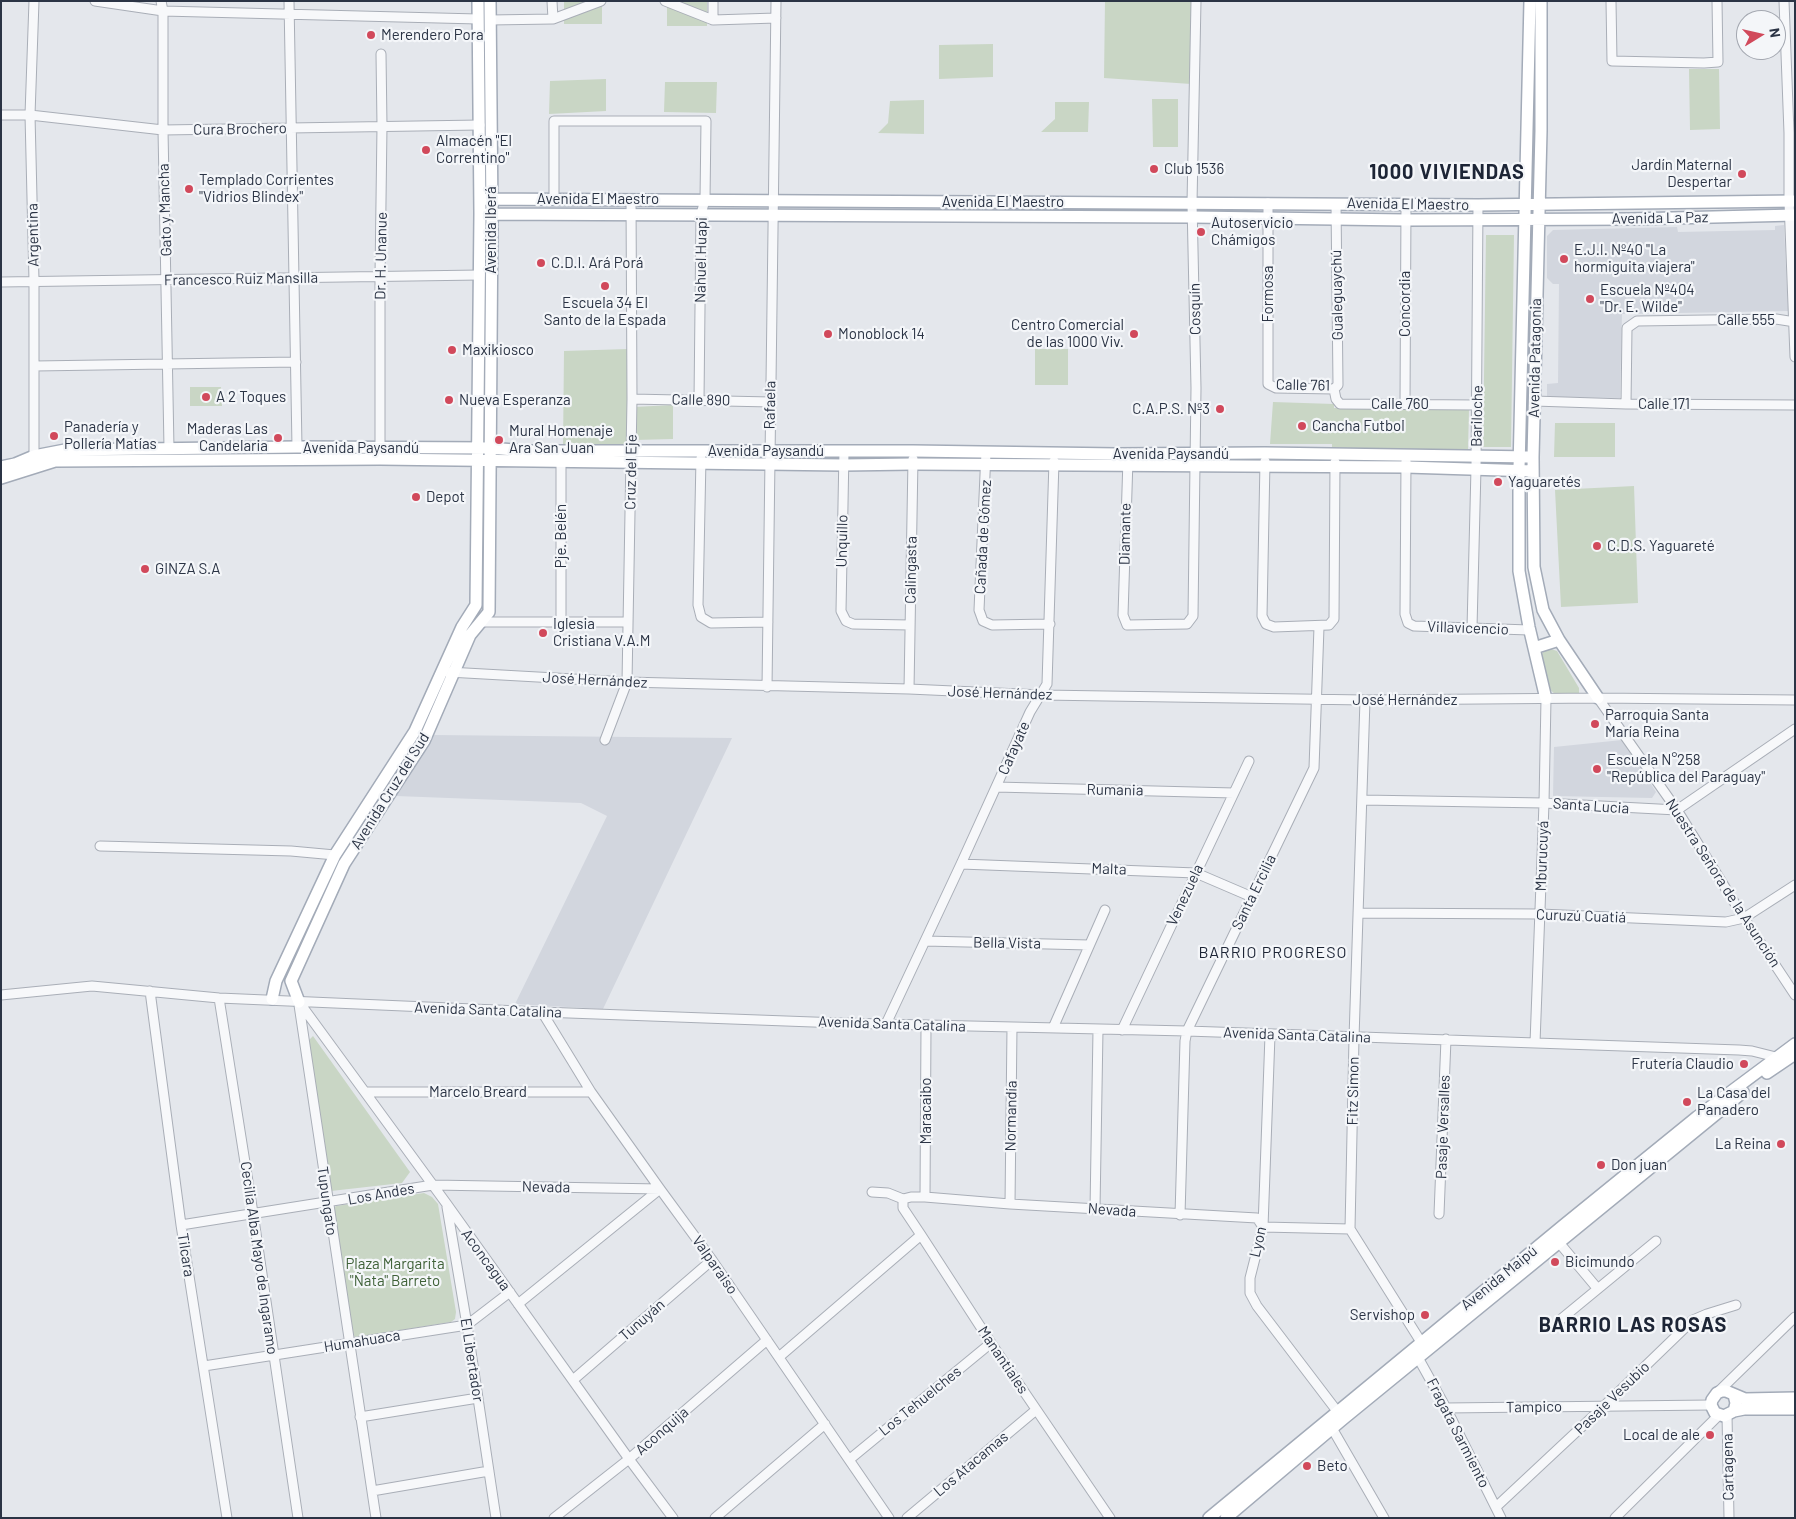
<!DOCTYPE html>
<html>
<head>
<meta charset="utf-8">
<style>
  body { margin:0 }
  #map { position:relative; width:1796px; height:1519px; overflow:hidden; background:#e4e7ec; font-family:Barlow,sans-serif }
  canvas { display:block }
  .frame { position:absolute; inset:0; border:2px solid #2b3445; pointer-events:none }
  .north { position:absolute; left:1736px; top:10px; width:50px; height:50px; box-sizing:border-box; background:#f4f6f9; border:1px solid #a4a8b1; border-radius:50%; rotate:81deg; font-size:14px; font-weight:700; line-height:20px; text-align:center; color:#2b3445 }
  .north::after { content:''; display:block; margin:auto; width:18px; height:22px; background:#d1495b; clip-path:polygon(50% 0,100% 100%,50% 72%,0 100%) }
</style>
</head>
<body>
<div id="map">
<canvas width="1796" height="1519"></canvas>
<div class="frame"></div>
<div class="north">N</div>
</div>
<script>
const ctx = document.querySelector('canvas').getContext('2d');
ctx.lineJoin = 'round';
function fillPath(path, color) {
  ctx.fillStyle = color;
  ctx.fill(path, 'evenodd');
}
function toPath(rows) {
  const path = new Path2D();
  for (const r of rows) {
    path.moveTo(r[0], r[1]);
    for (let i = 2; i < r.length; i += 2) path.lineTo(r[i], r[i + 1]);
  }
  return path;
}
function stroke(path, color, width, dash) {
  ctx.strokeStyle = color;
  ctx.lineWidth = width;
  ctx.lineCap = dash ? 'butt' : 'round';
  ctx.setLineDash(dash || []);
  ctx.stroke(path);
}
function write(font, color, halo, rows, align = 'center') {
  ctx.font = font + ' Barlow,sans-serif';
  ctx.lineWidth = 4.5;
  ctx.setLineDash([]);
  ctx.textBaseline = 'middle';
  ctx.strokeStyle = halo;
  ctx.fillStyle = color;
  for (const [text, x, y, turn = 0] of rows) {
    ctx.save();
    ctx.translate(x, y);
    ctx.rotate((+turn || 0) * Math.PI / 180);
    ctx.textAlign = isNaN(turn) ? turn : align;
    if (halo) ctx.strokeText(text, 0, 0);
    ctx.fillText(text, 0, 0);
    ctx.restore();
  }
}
fillPath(toPath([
  [1784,225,1788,311,1622,314,1620,398,1547,397,1547,384,1558,383,1559,284,1553,284,1547,278,1547,236,1553,230,1677,227,1678,232,1775,230,1775,226],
  [434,735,732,738,603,1009,515,1004,607,816,581,803,396,796],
  [1622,740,1656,792,1652,798,1553,796,1554,747]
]), '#d2d6de');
fillPath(toPath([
  [564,1,602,1,602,24,564,24],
  [667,1,707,1,707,26,667,26],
  [1105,1,1191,1,1191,84,1104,78],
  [993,44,993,77,939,79,939,45],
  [1689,69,1719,69,1720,129,1690,130],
  [606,79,606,111,549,114,550,81],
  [665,82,717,82,716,113,664,112],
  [1152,99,1178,99,1178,147,1153,147],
  [924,100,924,134,878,133,888,123,890,101],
  [1055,102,1089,102,1088,132,1041,132,1055,119],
  [1486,235,1514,235,1511,447,1483,447],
  [628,349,629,447,563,448,564,351],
  [1035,349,1068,349,1068,385,1035,385],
  [190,387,221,387,222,406,190,406],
  [1273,402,1334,404,1334,408,1469,409,1468,450,1332,449,1332,444,1270,444],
  [673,405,673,439,635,440,634,407],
  [1555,423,1615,423,1615,457,1554,457],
  [1634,486,1638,603,1561,607,1555,490],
  [1551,649,1557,651,1579,688,1579,693,1555,694,1548,688,1541,655,1545,650],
  [313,1036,410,1172,402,1183,331,1191,307,1042],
  [424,1193,432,1197,438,1204,456,1312,455,1319,451,1322,357,1337,352,1336,333,1209,336,1206]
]), '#c9d6c5');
const minor = toPath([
  [34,1,30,115,34,281,34,461],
  [95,1,163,11,478,19],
  [161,1,163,11,163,130,169,448],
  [289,1,297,447],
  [665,1,713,20],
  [713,1,713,20,776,18],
  [1611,1,1612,61,1704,63,1718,62,1717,1],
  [1784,1,1789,133,1789,201,1795,357],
  [553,19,601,1],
  [490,20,553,19,552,1],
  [1,115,30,115,163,130,480,125],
  [554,199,554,121,706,121,705,200,701,214,699,400],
  [1268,203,1268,384,1276,388,1334,389,1338,385,1336,204],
  [1,282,480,275],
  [35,366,296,362],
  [1334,389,1336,399,1340,404,1477,405],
  [632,399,771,402],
  [1534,401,1626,404,1795,405],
  [1405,404,1406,204],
  [1626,404,1627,328,1637,321,1776,319,1795,322],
  [844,451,841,611,846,621,853,624,910,625],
  [986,452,979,610,983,621,992,625,1050,624],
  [380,453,380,276,382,126,381,54],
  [561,457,561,622],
  [701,458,698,605,701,617,711,623,768,622],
  [1128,459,1123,615,1127,625,1187,624,1193,616,1196,388,1192,203,1196,1],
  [1265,461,1262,616,1266,624,1274,627,1329,625,1334,619,1335,462],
  [1406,461,1405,614,1408,623,1414,626,1529,630],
  [480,622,627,622],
  [1472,628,1476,468,1478,205],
  [448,672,627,682,909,689,1042,695,1365,700,1598,698,1795,700],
  [767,687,776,1],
  [909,689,913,459],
  [1598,698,1677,810,1744,918,1795,995],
  [1365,700,1354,1038,1350,1229,1421,1342],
  [605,740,627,682,632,399,631,199],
  [996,787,1234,793],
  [1362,800,1544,803,1677,810,1795,729],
  [100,846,291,851,335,855],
  [961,864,1196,873,1252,897],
  [1358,913,1540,914,1726,922,1744,918,1795,885],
  [925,941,1089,945],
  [150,991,181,1225,227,1518],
  [1,995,92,986,219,998,542,1012,840,1023,1187,1031,1739,1050,1752,1051,1776,1057,1779,1061],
  [219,998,253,1213,298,1518],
  [299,1002,446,1203,629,1459,673,1518],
  [299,1005,376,1518],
  [542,1012,591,1092,660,1189,712,1260,889,1518],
  [886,1024,961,864,1030,712,1047,684,1054,461],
  [1053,1028,1105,910],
  [1122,1030,1249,761],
  [1270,1035,1263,1227,1250,1278,1250,1293,1257,1306,1340,1415],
  [1535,1043,1544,803,1546,699],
  [365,1092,591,1092],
  [872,1192,888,1193,903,1199,911,1197,925,1197,1010,1204,1257,1218,1263,1227,1350,1229],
  [925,1197,926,1026],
  [903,1199,903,1208,921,1235,991,1343,1110,1518],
  [1010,1204,1012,1027],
  [447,1207,467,1325,496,1518],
  [1095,1209,1098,1030],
  [1439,1214,1446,1039],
  [1180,1215,1185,1041,1187,1031,1314,768,1319,627],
  [181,1225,433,1185,660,1189],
  [1556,1239,1597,1288],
  [518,1304,660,1189],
  [1560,1320,1656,1241],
  [1416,1354,1446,1408,1501,1518],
  [779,1357,921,1235],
  [204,1366,467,1325,510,1292],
  [573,1380,712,1260],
  [1717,1393,1795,1317],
  [1446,1408,1711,1405],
  [1727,1415,1729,1518],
  [360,1417,478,1398],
  [1329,1423,1384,1518],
  [850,1459,991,1343],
  [372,1491,489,1471],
  [1496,1507,1604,1406,1693,1320,1707,1314,1736,1305],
  [554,1518,629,1459,767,1340],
  [715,1518,825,1424],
  [907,1518,1036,1410],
  [1615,1518,1719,1415]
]);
const major = toPath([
  [1530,1,1519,469,1519,571,1529,627,1546,699],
  [1541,1,1541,131,1533,457,1534,567,1543,610,1559,640,1598,698],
  [480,199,1478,205,1795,201],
  [480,214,1193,217,1406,220,1632,219,1795,215],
  [1,467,15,464,34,456,65,450,297,447,490,448,526,451,913,451,1117,454,1265,453,1533,457],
  [1,478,55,461,380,459,843,465,913,464,1406,467,1533,471],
  [1534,648,1559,640],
  [272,999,276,981,335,855,415,731,462,627,476,605,480,214,478,1],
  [299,1002,291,981,344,864,424,741,470,635,489,612,492,214,490,1],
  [1767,1073,1795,1054],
  [1734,1395,1736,1403,1734,1411,1724,1416,1715,1413,1711,1405,1712,1400,1717,1393,1722,1391,1726,1391,1745,1399,1795,1398],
  [1734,1411,1744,1409,1795,1409],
  [1209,1518,1564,1225,1697,1117,1795,1044],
  [1226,1518,1343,1419,1743,1092]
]);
stroke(minor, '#a9aeb7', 11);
stroke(major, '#a3abb8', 14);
stroke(minor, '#f7f8fa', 9);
stroke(major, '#fff', 11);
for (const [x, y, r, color] of [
  [371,35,5,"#d1495b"],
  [426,150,5,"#d1495b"],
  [1154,169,5,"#d1495b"],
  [1742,174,5,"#d1495b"],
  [189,189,5,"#d1495b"],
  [1201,232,5,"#d1495b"],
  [1564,259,5,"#d1495b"],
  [541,263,5,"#d1495b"],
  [605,286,5,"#d1495b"],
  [1590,299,5,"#d1495b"],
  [828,334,5,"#d1495b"],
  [1134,334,5,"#d1495b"],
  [452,350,5,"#d1495b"],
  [206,397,5,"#d1495b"],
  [449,400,5,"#d1495b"],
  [1220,409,5,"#d1495b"],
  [1302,426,5,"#d1495b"],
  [54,436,5,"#d1495b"],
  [278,438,5,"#d1495b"],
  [499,440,5,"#d1495b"],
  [1498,482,5,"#d1495b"],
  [416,497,5,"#d1495b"],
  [1597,546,5,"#d1495b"],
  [145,569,5,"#d1495b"],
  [543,633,5,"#d1495b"],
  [1595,724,5,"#d1495b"],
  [1597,769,5,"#d1495b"],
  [1744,1064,5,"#d1495b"],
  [1687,1102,5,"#d1495b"],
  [1781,1144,5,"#d1495b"],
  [1601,1165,5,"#d1495b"],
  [1555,1262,5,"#d1495b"],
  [1425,1315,5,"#d1495b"],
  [1710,1435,5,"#d1495b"],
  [1307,1466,5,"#d1495b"]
]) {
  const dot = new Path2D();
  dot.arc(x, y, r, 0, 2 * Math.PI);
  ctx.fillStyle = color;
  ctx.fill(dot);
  stroke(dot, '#f4f6f9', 2);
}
write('15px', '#2b3445', '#f4f6f9', [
  ["Merendero Pora",381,35],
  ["Almacén \"El",436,141],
  ["Correntino\"",436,158],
  ["Jardín Maternal",1732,165,"right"],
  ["Despertar",1732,182,"right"],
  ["Club 1536",1164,169],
  ["Templado Corrientes",199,180],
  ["\"Vidrios Blindex\"",199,197],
  ["Autoservicio",1211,223],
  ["Chámigos",1211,240],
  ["E.J.I. Nº40 \"La",1574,250],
  ["hormiguita viajera\"",1574,267],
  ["C.D.I. Ará Porá",551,263],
  ["Escuela Nº404",1600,290],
  ["\"Dr. E. Wilde\"",1600,307],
  ["Escuela 34 El",605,303,"center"],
  ["Santo de la Espada",605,320,"center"],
  ["Centro Comercial",1124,325,"right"],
  ["de las 1000 Viv.",1124,342,"right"],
  ["Monoblock 14",838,334],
  ["Maxikiosco",462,350],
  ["A 2 Toques",216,397],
  ["Nueva Esperanza",459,400],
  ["C.A.P.S. Nº3",1210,409,"right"],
  ["Cancha Futbol",1312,426],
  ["Panadería y",64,427],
  ["Pollería Matías",64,444],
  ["Maderas Las",268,429,"right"],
  ["Candelaria",268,446,"right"],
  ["Mural Homenaje",509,431],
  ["Ara San Juan",509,448],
  ["Yaguaretés",1508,482],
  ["Depot",426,497],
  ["C.D.S. Yaguareté",1607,546],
  ["GINZA S.A",155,569],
  ["Iglesia",553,624],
  ["Cristiana V.A.M",553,641],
  ["Parroquia Santa",1605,715],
  ["María Reina",1605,732],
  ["Escuela N°258",1607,760],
  ["\"República del Paraguay\"",1607,777],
  ["Frutería Claudio",1734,1064,"right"],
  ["La Casa del",1697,1093],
  ["Panadero",1697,1110],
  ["La Reina",1771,1144,"right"],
  ["Don juan",1611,1165],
  ["Bicimundo",1565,1262],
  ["Servishop",1415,1315,"right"],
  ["Local de ale",1700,1435,"right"],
  ["Beto",1317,1466]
], 'left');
write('15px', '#2b3445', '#f4f6f9', [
  ["Cura Brochero",240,129,-1],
  ["Avenida El Maestro",598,199],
  ["Avenida El Maestro",1003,202],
  ["Avenida El Maestro",1408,204,1],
  ["Gato y Mancha",165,210,-92],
  ["Avenida La Paz",1660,218,-1],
  ["Avenida Iberá",491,230,-90],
  ["Argentina",33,235,-91],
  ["Dr. H. Unanue",381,256,-89],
  ["Nahuel Huapi",701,260,-89],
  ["Francesco Ruiz Mansilla",241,279,-1],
  ["Formosa",1268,294,-90],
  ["Gualeguaychú",1337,295,-91],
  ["Concordia",1405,304,-90],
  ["Cosquín",1195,309,-91],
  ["Calle 555",1746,320],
  ["Avenida Patagonia",1535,358,-89],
  ["Calle 761",1303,385,1],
  ["Calle 890",701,400,1],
  ["Calle 760",1400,404],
  ["Calle 171",1664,404],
  ["Rafaela",770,405,-89],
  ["Bariloche",1477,416,-89],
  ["Avenida Paysandú",361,448],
  ["Avenida Paysandú",766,451],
  ["Avenida Paysandú",1171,454],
  ["Cruz del Eje",631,472,-89],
  ["Diamante",1125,534,-89],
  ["Pje. Belén",561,536,-90],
  ["Cañada de Gómez",983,537,-87],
  ["Unquillo",842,541,-89],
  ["Calingasta",911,570,-89],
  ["Villavicencio",1468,628,2],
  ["José Hernández",595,680,3],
  ["José Hernández",1000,693,2],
  ["José Hernández",1405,700],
  ["Cafayate",1014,748,-66],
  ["Rumania",1115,790,1],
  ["Avenida Cruz del Sud",390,791,-58],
  ["Santa Lucia",1591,806,4],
  ["Mburucuyá",1542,856,-88],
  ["Malta",1109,869,2],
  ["Nuestra Señora de la Asunción",1723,883,57],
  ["Santa Ercilia",1254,892,-64],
  ["Venezuela",1185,895,-65],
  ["Curuzú Cuatiá",1581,916,2],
  ["Bella Vista",1007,943,1],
  ["Avenida Santa Catalina",488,1010,2],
  ["Avenida Santa Catalina",892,1024,2],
  ["Avenida Santa Catalina",1297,1035,2],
  ["Fitz Simon",1353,1091,-89],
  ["Marcelo Breard",478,1092],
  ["Maracaibo",926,1111,-90],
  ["Normandía",1011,1116,-89],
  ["Pasaje Versalles",1443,1127,-88],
  ["Nevada",546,1187,1],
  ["Los Andes",381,1194,-10],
  ["Tupungato",327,1201,82],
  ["Nevada",1112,1210,4],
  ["Lyon",1258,1242,-77],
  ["Tilcara",186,1255,81],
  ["Cecilia Alba Mayo de Ingaramo",259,1258,82],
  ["Aconcagua",486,1260,54],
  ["Valparaiso",715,1265,55],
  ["Avenida Maipú",1499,1278,-39],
  ["Tunuyán",642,1320,-41],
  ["Humahuaca",362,1341,-9],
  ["El Libertador",472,1360,81],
  ["Manantiales",1003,1360,56],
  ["Pasaje Vesubio",1612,1398,-44],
  ["Los Tehuelches",920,1401,-39],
  ["Tampico",1534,1407,-1],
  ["Aconquija",662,1431,-41],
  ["Fragata Sarmiento",1458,1433,63],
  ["Los Atacamas",971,1464,-40],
  ["Cartagena",1728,1467,-91]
]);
write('15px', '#3f6138', '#f4f6f9', [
  ["Plaza Margarita",395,1264],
  ["\"Ñata\" Barreto",395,1281]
]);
ctx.letterSpacing = '1px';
write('16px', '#1d2536', '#f4f6f9', [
  ["BARRIO PROGRESO",1273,953]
]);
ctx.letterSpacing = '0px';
ctx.letterSpacing = '1px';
write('bold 20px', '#1d2536', '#f4f6f9', [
  ["1000 VIVIENDAS",1447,172],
  ["BARRIO LAS ROSAS",1633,1325]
]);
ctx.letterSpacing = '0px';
</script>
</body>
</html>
